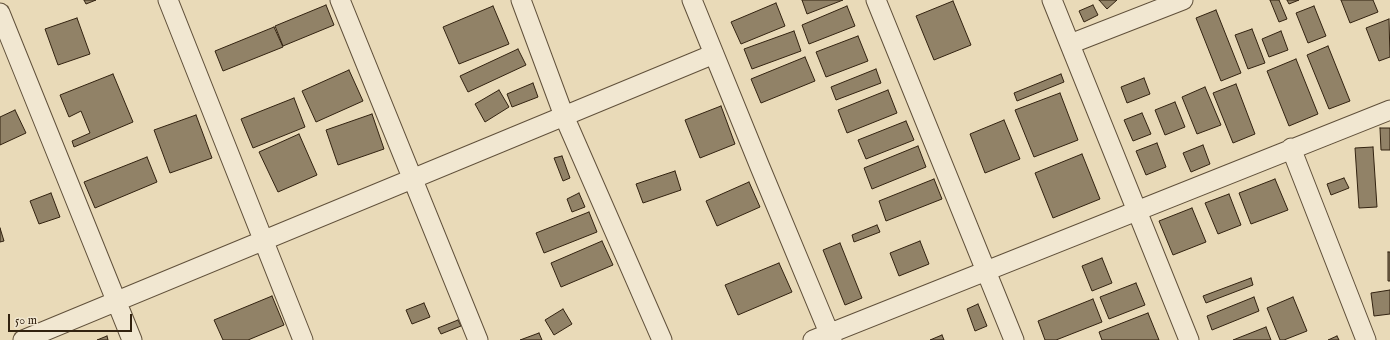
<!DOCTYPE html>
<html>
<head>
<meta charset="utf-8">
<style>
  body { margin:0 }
  #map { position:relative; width:1390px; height:340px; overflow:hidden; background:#e9dab8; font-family:"IM FELL English",serif }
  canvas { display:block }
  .scale { position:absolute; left:8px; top:314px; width:124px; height:18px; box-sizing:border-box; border:2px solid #322210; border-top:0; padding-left:5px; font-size:12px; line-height:14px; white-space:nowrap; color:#322210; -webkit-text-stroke:3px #f1e7d1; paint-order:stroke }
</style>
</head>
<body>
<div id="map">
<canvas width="1390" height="340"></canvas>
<div class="scale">50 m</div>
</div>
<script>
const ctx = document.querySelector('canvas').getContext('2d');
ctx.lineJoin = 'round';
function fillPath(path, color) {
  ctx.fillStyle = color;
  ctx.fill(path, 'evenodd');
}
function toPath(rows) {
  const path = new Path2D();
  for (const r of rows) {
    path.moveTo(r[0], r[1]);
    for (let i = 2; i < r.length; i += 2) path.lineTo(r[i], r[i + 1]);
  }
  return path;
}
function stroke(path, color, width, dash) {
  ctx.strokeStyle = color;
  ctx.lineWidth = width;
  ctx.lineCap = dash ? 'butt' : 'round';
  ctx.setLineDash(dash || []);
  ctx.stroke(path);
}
const building = toPath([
  [84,0,96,0,86,4,84,0],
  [802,0,843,0,807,14,802,0],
  [1099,0,1117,0,1107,9,1099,0],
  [1270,0,1279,0,1287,19,1279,22,1270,0],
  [1287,0,1299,0,1289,4,1287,0],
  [1341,0,1373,0,1378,12,1350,23,1341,0],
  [953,1,971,45,934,60,916,16,953,1],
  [776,3,785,26,741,44,731,22,776,3],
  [326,5,334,25,283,46,275,26,326,5],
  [1093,5,1098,15,1084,22,1079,11,1093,5],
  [493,6,509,44,459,64,443,27,493,6],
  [847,6,855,26,809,44,802,25,847,6],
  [1314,6,1326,36,1308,43,1296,13,1314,6],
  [1216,10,1241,73,1221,81,1196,18,1216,10],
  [77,18,90,54,58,65,45,29,77,18],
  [1389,19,1390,57,1379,61,1366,28,1389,19],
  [274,27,283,47,223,71,215,51,274,27],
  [1252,29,1265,63,1248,69,1235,35,1252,29],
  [794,31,801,51,752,69,744,49,794,31],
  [1281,31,1288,50,1269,57,1262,39,1281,31],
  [858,36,868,61,826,77,816,52,858,36],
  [1328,46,1350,101,1329,109,1307,55,1328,46],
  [518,49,526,65,468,92,460,76,518,49],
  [805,57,815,81,761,103,751,79,805,57],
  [1296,59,1318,114,1289,126,1267,71,1296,59],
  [876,69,881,83,836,100,831,87,876,69],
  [349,70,363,101,316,122,302,91,349,70],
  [113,74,133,122,74,147,72,141,90,133,81,111,69,117,60,95,113,74],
  [1061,74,1064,82,1017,101,1014,93,1061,74],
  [1144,78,1150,94,1127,103,1121,87,1144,78],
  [533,83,538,97,512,107,507,94,533,83],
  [1236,84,1255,134,1233,143,1213,93,1236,84],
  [1205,87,1221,125,1197,134,1182,97,1205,87],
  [499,90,509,107,485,122,475,104,499,90],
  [888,90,897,113,847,133,838,110,888,90],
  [1060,93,1078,140,1034,157,1015,110,1060,93],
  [294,98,305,127,253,148,241,119,294,98],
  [1175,102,1185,127,1165,135,1155,110,1175,102],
  [721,106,735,144,700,158,685,120,721,106],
  [15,110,26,133,0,145,0,117,15,110],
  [1142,113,1151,134,1133,141,1124,120,1142,113],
  [372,114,384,149,338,165,326,130,372,114],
  [196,115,212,158,170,173,154,130,196,115],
  [1004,120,1020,159,985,173,970,134,1004,120],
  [906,121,914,140,866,159,858,140,906,121],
  [1380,128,1390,128,1390,150,1381,150,1380,128],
  [299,134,317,175,278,192,259,152,299,134],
  [1157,143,1166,167,1146,175,1136,151,1157,143],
  [1203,145,1210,164,1191,172,1183,153,1203,145],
  [918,146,926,167,872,189,864,168,918,146],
  [1373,147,1377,207,1359,208,1355,148,1373,147],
  [1082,154,1100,199,1053,218,1035,173,1082,154],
  [562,156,570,178,563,181,554,158,562,156],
  [147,157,157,182,95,208,84,182,147,157],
  [675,171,681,190,643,203,636,184,675,171],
  [1344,178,1349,188,1331,195,1327,184,1344,178],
  [934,179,942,199,886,221,879,201,934,179],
  [1275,179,1288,210,1251,224,1239,193,1275,179],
  [749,182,760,207,717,226,706,201,749,182],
  [51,193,60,217,39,224,30,201,51,193],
  [579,193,585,207,572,212,567,199,579,193],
  [1229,194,1241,225,1218,234,1205,203,1229,194],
  [1192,208,1206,242,1173,255,1159,221,1192,208],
  [589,212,597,232,544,253,536,233,589,212],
  [877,225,880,232,854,242,852,235,877,225],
  [0,228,4,241,0,242,0,228],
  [602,241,613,265,561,287,551,263,602,241],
  [920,241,929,264,899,276,890,253,920,241],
  [840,243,862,298,845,305,823,250,840,243],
  [1388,252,1390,252,1390,281,1388,281,1388,252],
  [1102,258,1112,283,1092,291,1082,266,1102,258],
  [779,263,792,292,738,315,725,285,779,263],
  [1251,278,1253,285,1206,303,1203,296,1251,278],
  [1136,283,1145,305,1109,319,1100,297,1136,283],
  [1390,290,1390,314,1374,316,1371,293,1390,290],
  [272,296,284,325,248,340,223,340,214,320,272,296],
  [1254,297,1259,311,1212,330,1207,316,1254,297],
  [1293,297,1307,331,1284,340,1280,340,1267,308,1293,297],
  [1093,299,1102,322,1056,340,1045,340,1038,321,1093,299],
  [424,303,430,317,412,324,406,310,424,303],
  [978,304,987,326,975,331,967,309,978,304],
  [563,309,572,324,554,335,545,320,563,309],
  [1148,313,1159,340,1102,340,1099,332,1148,313],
  [458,320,461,326,441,334,438,328,458,320],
  [1266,327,1271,340,1233,340,1266,327],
  [539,333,542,340,520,340,539,333],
  [942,335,944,340,930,340,942,335],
  [107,336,108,340,97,340,107,336],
  [1337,336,1339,340,1328,340,1337,336]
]);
fillPath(building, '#918267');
stroke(building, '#322210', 1);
const minor = toPath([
  [168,0,303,340],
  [340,0,478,340],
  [521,0,564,116,662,340],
  [692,0,760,167,832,340],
  [876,0,1014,340],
  [1052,0,1189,340],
  [0,13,132,340],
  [1070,44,1183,0],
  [1291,148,1366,340],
  [23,340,714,54],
  [813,340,1390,110]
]);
stroke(minor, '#60503a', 21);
stroke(minor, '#f1e7d1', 19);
</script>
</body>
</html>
